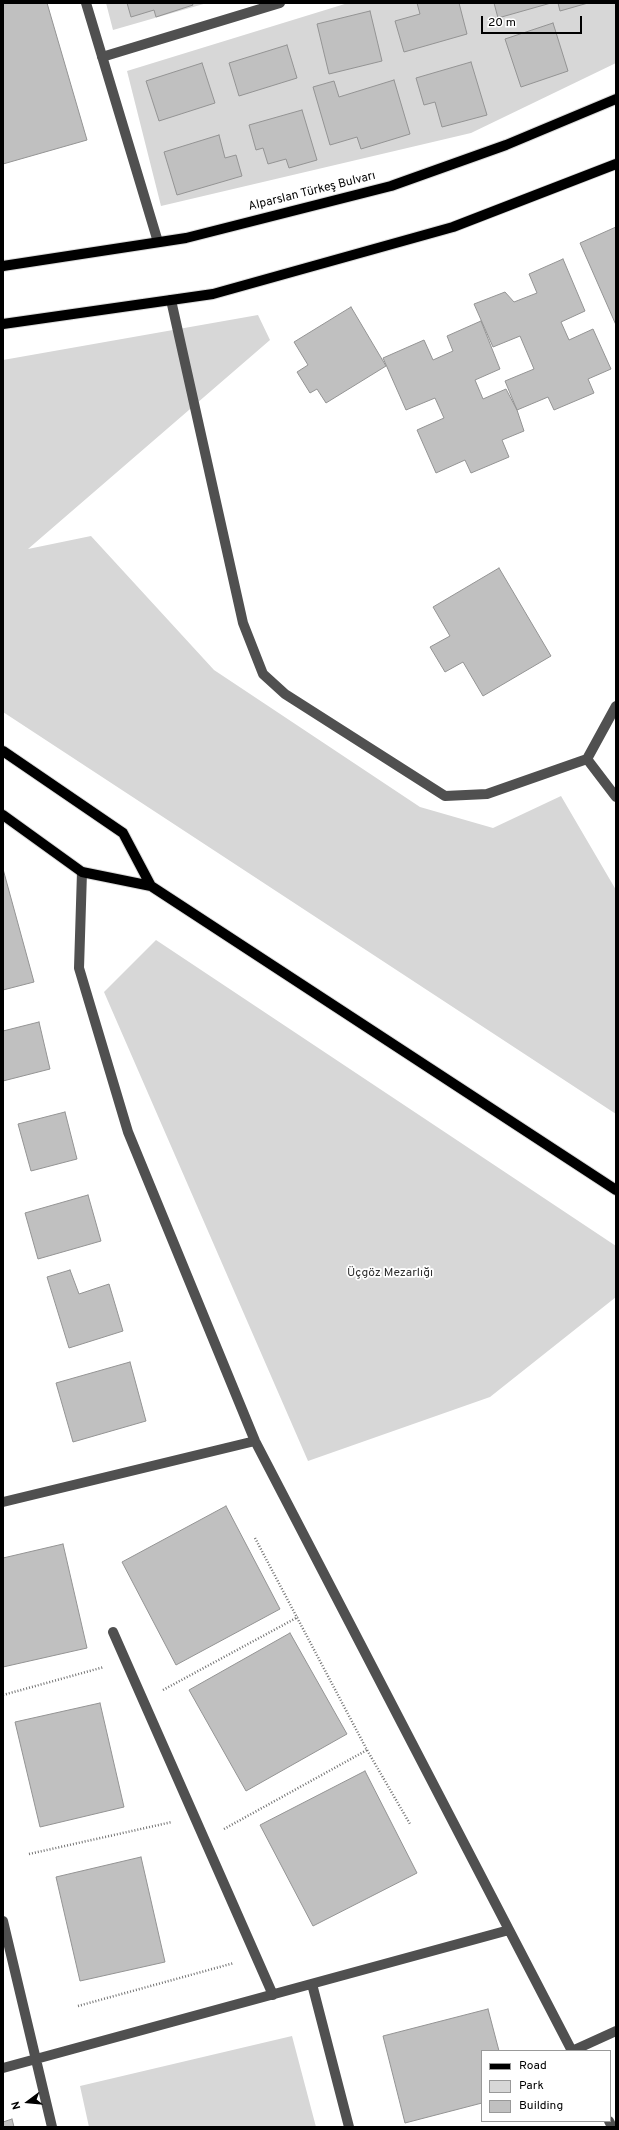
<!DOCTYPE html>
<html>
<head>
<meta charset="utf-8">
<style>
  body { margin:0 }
  #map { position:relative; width:619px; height:2130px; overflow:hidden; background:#fff; font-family:Overpass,sans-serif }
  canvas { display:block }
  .frame { position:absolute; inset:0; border:4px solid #000; pointer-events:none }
  .legend { position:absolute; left:481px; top:2050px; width:130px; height:72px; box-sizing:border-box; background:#fff; border:1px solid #999; margin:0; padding:5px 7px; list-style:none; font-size:12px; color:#000 }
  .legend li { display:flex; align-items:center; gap:8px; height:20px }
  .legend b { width:20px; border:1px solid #999 }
  .north { position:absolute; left:8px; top:2082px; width:40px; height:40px; -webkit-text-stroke:3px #fff; paint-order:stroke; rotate:254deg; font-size:11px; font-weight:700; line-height:16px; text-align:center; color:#000 }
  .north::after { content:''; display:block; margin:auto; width:14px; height:18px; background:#000; clip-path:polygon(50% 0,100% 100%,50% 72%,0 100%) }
  .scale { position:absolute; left:481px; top:16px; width:101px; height:18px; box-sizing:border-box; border:2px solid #000; border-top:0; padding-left:5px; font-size:12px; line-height:14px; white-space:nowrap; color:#000; -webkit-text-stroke:3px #fff; paint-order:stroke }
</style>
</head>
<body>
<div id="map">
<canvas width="619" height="2130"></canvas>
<div class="frame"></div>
<ul class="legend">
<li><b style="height:5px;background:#000"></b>Road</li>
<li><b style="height:11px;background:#d7d7d7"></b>Park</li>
<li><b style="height:11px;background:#c0c0c0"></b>Building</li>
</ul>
<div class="north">N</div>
<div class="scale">20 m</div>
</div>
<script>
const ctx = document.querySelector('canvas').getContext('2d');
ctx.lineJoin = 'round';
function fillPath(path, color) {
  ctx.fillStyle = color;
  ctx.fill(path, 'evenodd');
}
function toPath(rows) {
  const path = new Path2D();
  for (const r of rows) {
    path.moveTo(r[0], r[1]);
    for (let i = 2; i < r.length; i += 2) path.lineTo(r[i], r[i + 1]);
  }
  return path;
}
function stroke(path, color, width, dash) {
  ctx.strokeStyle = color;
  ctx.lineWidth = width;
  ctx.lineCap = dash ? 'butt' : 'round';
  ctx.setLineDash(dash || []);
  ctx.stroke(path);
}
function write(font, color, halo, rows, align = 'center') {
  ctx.font = font + ' Overpass,sans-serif';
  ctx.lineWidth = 3.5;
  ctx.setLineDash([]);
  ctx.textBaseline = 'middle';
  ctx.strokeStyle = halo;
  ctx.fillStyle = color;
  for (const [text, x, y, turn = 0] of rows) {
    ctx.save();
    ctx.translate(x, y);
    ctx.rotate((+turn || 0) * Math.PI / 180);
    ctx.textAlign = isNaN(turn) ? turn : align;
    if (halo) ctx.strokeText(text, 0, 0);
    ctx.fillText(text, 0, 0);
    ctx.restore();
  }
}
fillPath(toPath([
  [106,3,207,3,113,30],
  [348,3,616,3,616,63,471,133,161,206,127,71],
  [258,315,270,340,28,549,91,536,214,670,420,807,493,828,561,796,616,890,616,1114,3,712,3,360],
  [156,940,616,1246,616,1297,490,1397,308,1461,104,992],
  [292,2036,316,2127,89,2127,80,2086]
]), '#d7d7d7');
const building = toPath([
  [3,3,47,3,87,140,3,164,3,3],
  [127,3,192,3,193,5,156,17,154,10,131,17,127,3],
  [417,3,459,3,467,34,404,52,395,21,420,14,417,3],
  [494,3,551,3,498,18,494,3],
  [558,3,588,3,560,11,558,3],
  [370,11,382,61,329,74,317,24,370,11],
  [553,23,568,71,521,87,505,39,553,23],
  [287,45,297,78,239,96,229,63,287,45],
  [471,62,487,115,442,127,435,102,424,105,416,78,471,62],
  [202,63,215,103,159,121,146,81,202,63],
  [394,80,410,134,361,149,357,137,330,145,313,87,334,81,339,97,394,80],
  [302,110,317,160,289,168,286,159,268,164,263,148,256,150,249,125,302,110],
  [219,135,225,158,236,155,242,176,177,195,164,152,219,135],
  [616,227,616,325,580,243,616,227],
  [563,259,585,311,561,322,569,340,593,329,611,369,588,379,594,393,554,410,548,397,517,410,505,381,534,369,520,336,493,347,474,304,505,292,514,302,537,293,529,274,563,259],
  [351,307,386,366,326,403,317,389,310,393,297,372,308,365,294,342,351,307],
  [481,321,500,369,475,380,483,399,506,389,517,410,524,431,502,440,509,457,471,473,465,460,436,473,417,430,444,418,435,398,406,410,383,358,424,340,433,360,453,351,447,336,481,321],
  [499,568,551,656,483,696,463,662,445,672,430,647,450,636,433,607,499,568],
  [3,869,34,982,3,990,3,869],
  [39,1022,50,1069,3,1081,3,1031,39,1022],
  [65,1112,77,1159,31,1171,18,1124,65,1112],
  [88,1195,101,1241,38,1259,25,1213,88,1195],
  [70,1270,79,1294,109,1284,123,1331,69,1348,47,1277,70,1270],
  [130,1362,146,1421,73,1442,56,1383,130,1362],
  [226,1506,280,1609,176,1665,122,1562,226,1506],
  [63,1544,87,1648,3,1667,3,1558,63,1544],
  [290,1633,347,1734,246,1791,189,1690,290,1633],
  [100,1703,124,1807,40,1827,15,1722,100,1703],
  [365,1771,417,1873,313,1926,260,1825,365,1771],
  [141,1857,165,1962,80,1981,56,1877,141,1857],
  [488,2009,499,2051,482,2051,482,2103,405,2123,383,2036,488,2009],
  [12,2119,14,2127,3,2127,3,2122,12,2119]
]);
fillPath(building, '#c0c0c0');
stroke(building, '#949494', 1);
const major = toPath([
  [3,266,186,238,391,186,506,145,616,99],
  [3,324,213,294,453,227,616,164],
  [3,751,123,833,151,886],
  [3,815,82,872,151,886,616,1190]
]);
stroke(major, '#dbdbdb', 12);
stroke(toPath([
  [255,1538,367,1750,410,1824],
  [163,1690,298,1617],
  [3,1695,104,1667],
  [224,1829,367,1750],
  [29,1854,172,1822],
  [78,2006,234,1963]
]), '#727272', 2.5, [1, 2]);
stroke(toPath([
  [86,3,158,242],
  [102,57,280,3],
  [171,300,243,623,263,674,285,694,445,796,487,794,587,759],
  [616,706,587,759,616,797],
  [82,872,79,968,128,1132,255,1441,572,2051],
  [3,1502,255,1441],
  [113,1632,273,1995],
  [3,1921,52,2127],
  [312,1984,349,2127],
  [572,2051,616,2031],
  [3,2068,509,1930],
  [609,2121,612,2127]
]), '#505050', 10);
stroke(major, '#000', 10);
write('12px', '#000', '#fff', [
  ["Alparslan Türkeş Bulvarı",312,192,-14]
]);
write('12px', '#2e2e2e', '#fff', [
  ["Üçgöz Mezarlığı",390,1274]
]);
</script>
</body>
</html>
